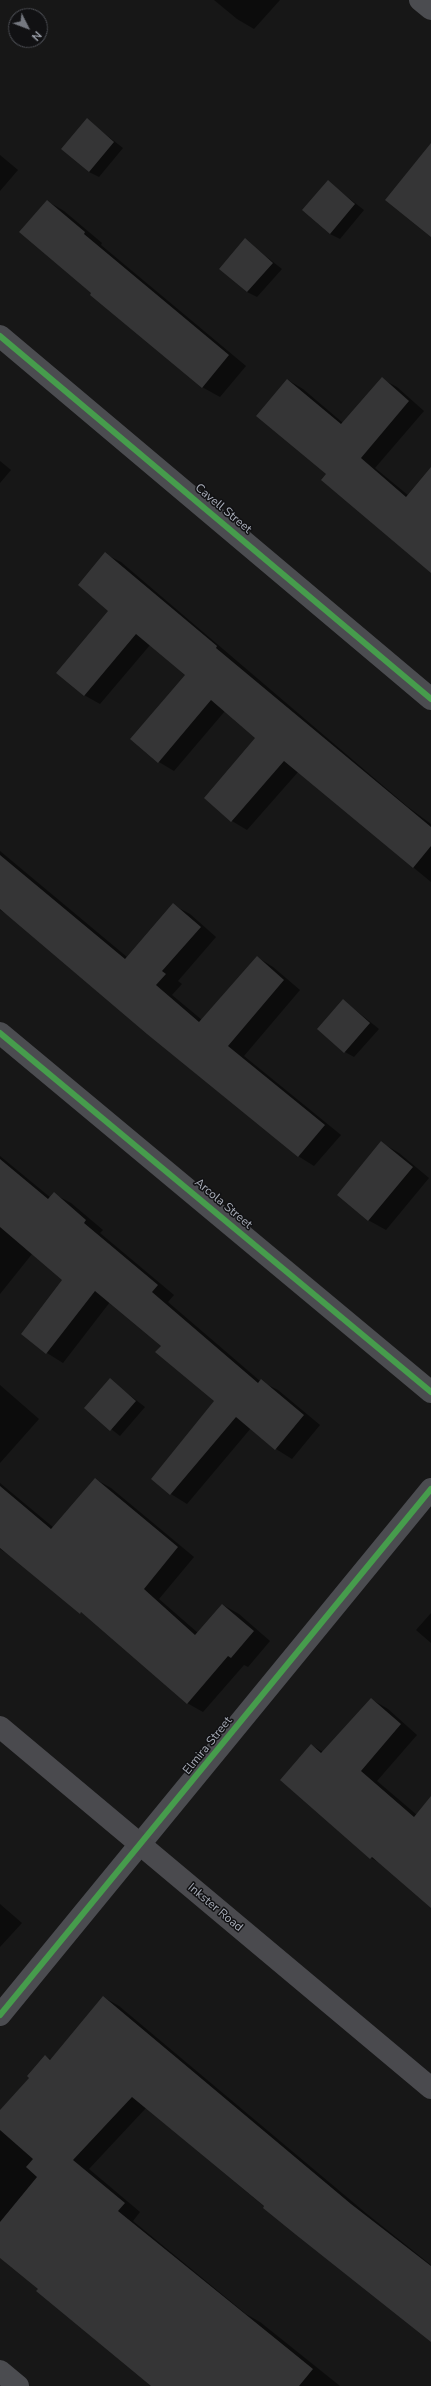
<!DOCTYPE html>
<html>
<head>
<meta charset="utf-8">
<style>
  body { margin:0 }
  #map { position:relative; width:431px; height:2386px; overflow:hidden; background:#171717; font-family:"Nunito Sans",sans-serif }
  canvas { display:block }
  .north { position:absolute; left:8px; top:8px; width:40px; height:40px; box-sizing:border-box; background:#111113; border:1px solid #4d4f55; border-radius:50%; rotate:132deg; font-size:11px; font-weight:700; line-height:16px; text-align:center; color:#a8adb8 }
  .north::after { content:''; display:block; margin:auto; width:14px; height:18px; background:#757880; clip-path:polygon(50% 0,100% 100%,50% 72%,0 100%) }
</style>
</head>
<body>
<div id="map">
<canvas width="431" height="2386"></canvas>
<div class="north">N</div>
</div>
<script>
const ctx = document.querySelector('canvas').getContext('2d');
ctx.lineJoin = 'round';
function fillPath(path, color) {
  ctx.fillStyle = color;
  ctx.fill(path, 'evenodd');
}
function toPath(rows) {
  const path = new Path2D();
  for (const r of rows) {
    path.moveTo(r[0], r[1]);
    for (let i = 2; i < r.length; i += 2) path.lineTo(r[i], r[i + 1]);
  }
  return path;
}
function stroke(path, color, width, dash) {
  ctx.strokeStyle = color;
  ctx.lineWidth = width;
  ctx.lineCap = dash ? 'butt' : 'round';
  ctx.setLineDash(dash || []);
  ctx.stroke(path);
}
function write(font, color, halo, rows, align = 'center') {
  ctx.font = font + ' "Nunito Sans",sans-serif';
  ctx.lineWidth = 3;
  ctx.setLineDash([]);
  ctx.textBaseline = 'middle';
  ctx.strokeStyle = halo;
  ctx.fillStyle = color;
  for (const [text, x, y, turn = 0] of rows) {
    ctx.save();
    ctx.translate(x, y);
    ctx.rotate((+turn || 0) * Math.PI / 180);
    ctx.textAlign = isNaN(turn) ? turn : align;
    if (halo) ctx.strokeText(text, 0, 0);
    ctx.fillText(text, 0, 0);
    ctx.restore();
  }
}
fillPath(toPath([
  [214,0,280,0,254,29,237,19],
  [87,120,123,148,99,177,89,172],
  [0,155,18,170,0,191],
  [328,182,364,210,340,239,330,234],
  [47,201,64,211,102,243,101,245,246,366,220,397,202,387,93,293],
  [245,240,282,269,257,297,247,292],
  [382,379,397,387,424,411,375,468,409,496,431,469,431,571,327,474,288,380,303,389,343,423],
  [0,461,11,470,0,483],
  [105,554,121,562,408,807,431,824,431,882,298,772,247,830,232,821,205,798,257,737,225,711,174,771,159,762,186,675,150,645,100,704,84,695,110,611],
  [0,851,127,957,173,905,190,914,216,937,178,981,182,984,172,995,202,1020,257,957,273,967,300,990,244,1056,341,1135,314,1166,298,1156,11,917,0,910],
  [343,1000,379,1029,354,1057,345,1052],
  [382,1143,399,1153,429,1178,386,1230,368,1220],
  [0,1156,51,1198,54,1194,71,1203,103,1230,100,1233,174,1295,168,1302,260,1381,278,1390,320,1425,292,1459,276,1449,251,1428,187,1504,171,1494,152,1479,215,1401,162,1345,110,1302,63,1363,47,1353,63,1280,32,1254,0,1294],
  [110,1380,145,1407,120,1436,85,1408],
  [0,1385,39,1419,0,1463],
  [95,1479,111,1488,194,1557,159,1599,198,1633,223,1605,239,1614,270,1641,248,1667,244,1665,203,1712,187,1703,89,1618,15,1559,0,1549,0,1483,54,1528],
  [431,1613,431,1643,416,1630],
  [371,1699,388,1709,417,1735,377,1781,417,1815,431,1798,431,1906,385,1866,371,1858,311,1745,323,1752],
  [0,1904,22,1923,0,1947],
  [103,1997,119,2006,367,2214,431,2265,431,2341,296,2233,146,2108,89,2169,140,2212,133,2221,246,2314,260,2322,340,2386,152,2386,0,2256,0,2112,31,2078,45,2056,52,2060]
]), '#0007');
fillPath(toPath([
  [87,118,114,142,89,172,61,149],
  [431,143,431,237,385,200],
  [328,180,355,204,330,234,302,210],
  [47,200,85,232,84,234,229,355,202,388,90,295,91,293,19,232],
  [245,238,273,263,247,292,219,269],
  [382,377,409,401,361,458,406,497,431,467,431,573,321,480,326,474,256,416,287,379,341,424],
  [105,552,217,646,216,648,431,827,431,846,413,868,284,761,231,822,204,798,255,738,211,700,158,763,130,739,185,675,136,634,84,696,56,673,108,611,78,585],
  [0,855,125,959,173,903,201,927,162,971,166,974,156,985,199,1022,257,956,284,980,228,1046,325,1125,298,1157,147,1034,0,909],
  [343,999,370,1023,344,1053,317,1029],
  [381,1141,413,1167,368,1221,337,1195],
  [0,1159,48,1199,54,1192,86,1220,84,1223,158,1285,152,1292,258,1383,261,1379,304,1415,275,1450,236,1417,170,1495,151,1479,214,1401,155,1352,161,1346,95,1291,46,1354,21,1334,62,1280,0,1227],
  [110,1378,136,1401,110,1431,84,1408],
  [95,1478,178,1547,144,1589,195,1635,222,1604,254,1631,231,1658,228,1656,187,1704,81,1612,80,1614,0,1548,0,1486,51,1529],
  [371,1698,401,1724,361,1771,414,1817,431,1796,431,1908,372,1857,370,1859,280,1780,311,1744,321,1753],
  [103,1996,351,2204,431,2266,431,2342,295,2234,263,2208,264,2206,132,2097,73,2160,125,2203,118,2211,313,2369,299,2386,151,2386,36,2291,38,2289,0,2258,0,2222,37,2177,26,2167,33,2159,0,2130,0,2110,29,2078,27,2076,45,2055,50,2060]
]), '#353536');
stroke(toPath([
  [420,0,431,9],
  [0,336,431,699],
  [0,1033,431,1392],
  [0,2015,431,1489],
  [0,2371,18,2386]
]), '#4b4c50', 22);
stroke(toPath([
  [0,1727,431,2088]
]), '#4a4a4e', 22);
stroke(toPath([
  [0,336,431,699],
  [0,1033,431,1392],
  [0,2015,431,1489]
]), '#469c4c', 6);
write('12px', '#a8adb8', '#111113', [
  ["Cavell Street",223,509,40],
  ["Arcola Street",223,1204,40],
  ["Elmira Street",208,1746,-51],
  ["Inkster Road",215,1908,40]
]);
</script>
</body>
</html>
